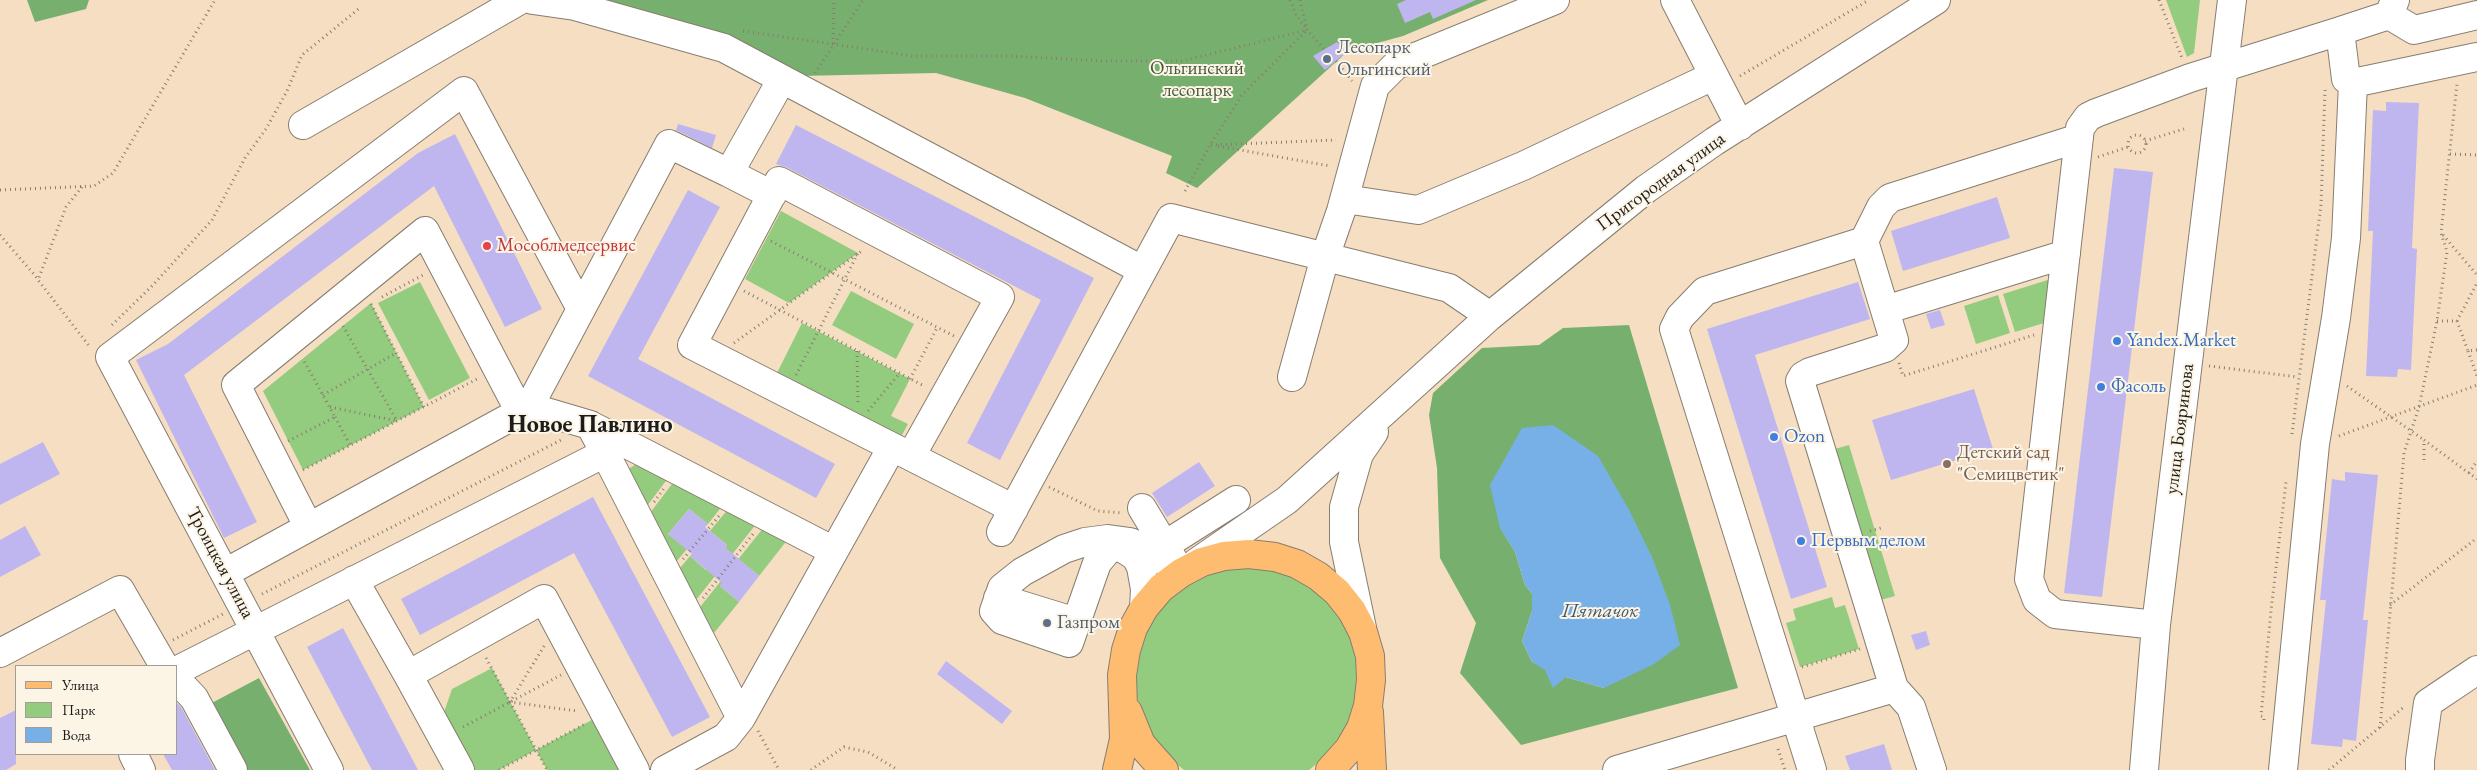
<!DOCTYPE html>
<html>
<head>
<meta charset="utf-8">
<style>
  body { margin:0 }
  #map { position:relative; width:2477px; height:770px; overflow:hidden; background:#f5dec2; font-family:"EB Garamond",serif }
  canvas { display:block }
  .legend { position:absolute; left:15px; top:665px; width:162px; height:90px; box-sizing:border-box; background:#fcf5e5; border:1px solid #a29e95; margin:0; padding:6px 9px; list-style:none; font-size:15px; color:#1c1c1c }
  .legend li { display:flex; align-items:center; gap:10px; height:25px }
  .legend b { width:25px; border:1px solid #a29e95 }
</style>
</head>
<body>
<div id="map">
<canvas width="2477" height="770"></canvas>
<ul class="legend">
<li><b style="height:6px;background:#febc70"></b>Улица</li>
<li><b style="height:14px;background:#94cc7f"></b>Парк</li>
<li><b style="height:14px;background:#76b0e6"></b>Вода</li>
</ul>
</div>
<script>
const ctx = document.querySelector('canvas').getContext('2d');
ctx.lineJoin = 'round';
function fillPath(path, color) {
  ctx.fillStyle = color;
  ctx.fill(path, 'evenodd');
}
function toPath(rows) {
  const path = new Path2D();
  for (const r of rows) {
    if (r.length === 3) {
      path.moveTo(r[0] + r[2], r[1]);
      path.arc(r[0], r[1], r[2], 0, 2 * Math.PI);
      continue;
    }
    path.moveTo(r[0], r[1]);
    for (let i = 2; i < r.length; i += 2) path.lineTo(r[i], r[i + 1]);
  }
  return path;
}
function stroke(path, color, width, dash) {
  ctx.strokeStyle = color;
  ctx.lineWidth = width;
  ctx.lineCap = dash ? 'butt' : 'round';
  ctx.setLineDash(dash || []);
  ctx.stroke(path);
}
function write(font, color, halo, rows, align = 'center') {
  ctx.font = font + ' "EB Garamond",serif';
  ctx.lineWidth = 4;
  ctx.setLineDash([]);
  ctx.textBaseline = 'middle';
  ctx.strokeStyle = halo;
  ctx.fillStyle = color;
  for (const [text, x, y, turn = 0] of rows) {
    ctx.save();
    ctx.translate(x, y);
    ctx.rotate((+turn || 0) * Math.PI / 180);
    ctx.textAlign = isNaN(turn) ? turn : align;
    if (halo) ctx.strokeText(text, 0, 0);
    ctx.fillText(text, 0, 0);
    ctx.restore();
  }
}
fillPath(toPath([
  [2166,0,2200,0,2194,53,2187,57],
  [781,211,858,253,789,303,745,279],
  [2054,278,2047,322,2015,332,2003,294],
  [420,282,470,378,429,400,378,303],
  [851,291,914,324,896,359,832,325],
  [1998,295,2010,333,1976,344,1964,306],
  [371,303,424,407,303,470,263,391],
  [802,323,910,379,891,416,908,424,901,437,777,373],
  [1849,445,1895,596,1877,601,1831,450],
  [641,461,669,477,647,506,627,470],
  [675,480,723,505,708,524,689,509,668,534,687,549,676,562,650,513],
  [729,508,757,523,696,600,680,568,690,556,706,570,727,545,710,531],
  [764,527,788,539,759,576,741,561,720,586,739,602,714,633,700,607],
  [1249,566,1272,569,1292,576,1311,586,1328,600,1341,617,1351,637,1357,659,1359,680,1356,703,1349,723,1338,742,1324,758,1309,770,1184,770,1166,755,1152,737,1142,717,1137,696,1135,676,1138,653,1154,615,1169,597,1188,583,1206,574,1227,568],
  [1832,597,1835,608,1845,605,1859,649,1800,667,1786,623,1796,620,1793,609],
  [492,668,536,750,601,715,625,770,547,770,536,750,499,770,470,770,442,718,452,689]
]), '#94cc7f');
fillPath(toPath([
  [27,0,89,0,86,9,35,22],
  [567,0,1488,0,1403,36,1348,51,1197,188,1166,173,1172,156,1025,98,936,73,799,76],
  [1629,325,1738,688,1521,745,1460,673,1476,623,1440,558,1437,468,1429,415,1433,393,1482,348,1539,345,1563,328],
  [1500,528,1604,688,1566,677,1532,662,1522,641,1532,611,1532,594,1525,585,1515,552],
  [259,678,310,770,243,770,208,705]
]), '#77b06e');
fillPath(toPath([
  [1553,425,1598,456,1629,510,1652,557,1670,605,1680,645,1654,664,1604,688,1566,677,1553,688,1545,670,1532,662,1522,641,1532,611,1532,594,1525,585,1515,552,1500,528,1490,485,1522,428]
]), '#76b0e6');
fillPath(toPath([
  [1406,0,1476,0,1433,19,1430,12,1405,23,1397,4],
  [1337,42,1348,51,1325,70,1313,56],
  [2386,102,2419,103,2412,248,2417,249,2411,370,2398,369,2397,377,2366,376,2373,231,2368,231,2373,110,2386,111],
  [678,124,716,135,712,148,676,130],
  [796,125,1094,278,1000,460,967,443,1041,300,786,167,776,164],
  [455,134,542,309,505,327,434,186,184,375,257,522,224,538,136,360,168,344,418,153],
  [2114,168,2153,172,2102,597,2064,593],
  [688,190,720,207,638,359,835,464,816,498,588,376],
  [1997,197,2010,238,1903,271,1891,231],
  [1858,282,1870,319,1755,355,1827,587,1791,599,1707,329],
  [1940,310,1945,325,1931,329,1926,314],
  [1974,389,1993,449,1891,480,1872,420],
  [43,442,60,474,0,505,0,464],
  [1199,462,1215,486,1167,517,1152,493],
  [2345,472,2378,475,2363,620,2368,620,2356,741,2343,739,2342,747,2311,744,2326,600,2320,600,2332,479,2345,481],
  [593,497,710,717,672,737,574,553,420,635,401,599],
  [689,509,708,524,705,527,727,545,725,547,759,576,739,602,720,586,722,583,690,556,692,554,668,534],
  [25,526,41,555,0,577,0,540],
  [343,628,378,694,418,770,372,770,307,647],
  [1926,631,1930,645,1916,650,1911,635],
  [946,661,1012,711,1002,724,937,674],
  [176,702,181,707,215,770,172,770,163,754,176,754],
  [16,710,16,764,6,770,0,770,0,718],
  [1884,744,1892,770,1850,770,1845,756]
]), '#bfb6ef');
const minor = toPath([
  [533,0,575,6,724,48,782,79],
  [1675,0,1740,126],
  [2389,15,2414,30,2477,15],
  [2340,31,2389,15,2395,0],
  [303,125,520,0],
  [729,173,772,195],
  [1345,199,1418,210,1523,166,1713,76],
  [1864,241,1881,207,1890,198,2079,138],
  [1885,310,2066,254],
  [1292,377,1325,257,1341,211,1375,86,1396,65,1555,0],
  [529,407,669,144,729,173,782,79,1142,270],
  [590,425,834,551],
  [911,456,1000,297,779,181,692,345,1014,509],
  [1142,508,1174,561],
  [308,526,236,385,425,231,520,412],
  [1001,532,1171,218,1449,288,1490,316],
  [1165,545,1236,500],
  [1197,562,1287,500,1490,316,1646,189,1715,141,1936,0],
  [225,573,529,407,590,425,605,453],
  [354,580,408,675],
  [998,598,1076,622],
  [1144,608,1145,589,1141,567,1136,557,1121,547,1113,548,1107,551,1097,563,1069,643,1002,620,994,611,1002,588,1022,572,1064,549,1085,542,1108,539,1130,542,1150,551,1181,573],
  [2156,625,2055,614,2037,600,2029,579,2080,128,2088,117,2096,113,2190,78,2340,31,2346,79,2353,83,2477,57],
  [1362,628,1344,542,1344,507,1359,454,1374,432],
  [0,653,120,590,164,666],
  [176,671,605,453,741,718,726,737,665,770],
  [176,679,194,698,233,770],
  [741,718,892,447],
  [133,754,141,770],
  [329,770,110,357,464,91,581,309],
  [460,770,408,675,544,599,635,770],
  [1617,770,1894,688],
  [1812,770,1674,329,1680,317,1705,291,1864,241,1894,340,1885,348,1810,372,1803,376,1800,381,1894,688,1911,707,1932,770],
  [2144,770,2156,625,2232,0],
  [2283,770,2315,444,2336,318,2346,238,2353,83],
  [2420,770,2420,760,2428,703,2477,670]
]);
const major = toPath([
  [1128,712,1141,744,1164,770],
  [1369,712,1372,770],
  [1117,770,1124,739,1122,675,1126,650,1133,628,1144,608,1161,588,1181,573,1202,562,1224,556,1249,554,1275,557,1297,564,1318,576,1337,592,1352,611,1363,632,1370,656,1371,680,1368,706,1361,728,1349,749,1330,770]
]);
stroke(minor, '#887d6f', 30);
stroke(major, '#887d6f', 30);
stroke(toPath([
  [1290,0,1296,15,1307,30],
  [1300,0,1307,30,1325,50],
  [2159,0,2182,58],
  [743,31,914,56,1010,56,1103,61,1182,61,1307,30],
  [833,44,834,0],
  [1336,61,1352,81],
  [815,73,863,0],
  [1740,76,1869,0],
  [2137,144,9],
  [2145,141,2184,129],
  [1211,145,1336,140],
  [1218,146,1330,166],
  [2450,154,2477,155],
  [2098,157,2128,147],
  [82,187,66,207,38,280,90,347],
  [0,190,94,186,113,173,215,0],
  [1185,191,1210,145,1242,95,1306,31],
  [0,235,38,279],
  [2443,235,2477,275],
  [771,241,954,336],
  [744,291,924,386],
  [382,297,423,275],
  [371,304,424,407],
  [2437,321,2457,321,2468,351,2477,350],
  [2457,321,2477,283],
  [112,325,153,285,212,220,245,158,266,129,287,91,302,55,361,7],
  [343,326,397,421],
  [734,343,863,250],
  [857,351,858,405],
  [2468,351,2477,376],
  [1899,363,1903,376,2034,335],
  [2209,366,2298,377],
  [796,375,858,253],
  [910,379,937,328],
  [2347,386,2424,440],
  [323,395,396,353],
  [330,407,397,421],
  [868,411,900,373],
  [335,417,350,445],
  [2292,434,2321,205,2325,90],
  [2339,436,2477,385],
  [288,441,335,417,303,359],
  [2424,460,2424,440,2477,479],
  [303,470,477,379],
  [2469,473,2477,461],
  [1049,487,1098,511,1122,513],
  [654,502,665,487],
  [1870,531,1881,528],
  [683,559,719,516],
  [262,594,561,440],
  [703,598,753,534],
  [2390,605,2477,538],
  [173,640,223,614],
  [544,646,510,702,577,711],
  [486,658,547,770],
  [1802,667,1860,649],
  [2264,720,2264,717,2261,716,2271,611,2286,482],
  [463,727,561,675],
  [2380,728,2404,453,2419,407,2437,321,2447,252,2441,233,2457,84],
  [758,731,779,770],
  [1778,749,1785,770],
  [499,770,587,723],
  [811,770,844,747,868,752,898,770],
  [2329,770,2405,706]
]), '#887d6f', 3, [1, 4]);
stroke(minor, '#fff', 28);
stroke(major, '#febc70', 28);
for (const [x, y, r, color] of [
  [1327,59,5,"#5c6f8a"],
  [487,246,5,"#e0444e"],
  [2117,341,5,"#3f7fe0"],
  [2101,387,5,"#3f7fe0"],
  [1774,437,5,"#3f7fe0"],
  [1947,464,5,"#8d6e63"],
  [1801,541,5,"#3f7fe0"],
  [1047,623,5,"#5c6f8a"]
]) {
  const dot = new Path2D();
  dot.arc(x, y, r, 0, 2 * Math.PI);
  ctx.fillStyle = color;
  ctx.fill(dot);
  stroke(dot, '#fcf5e5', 2);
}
write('19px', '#4e5e75', '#fcf5e5', [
  ["Лесопарк",1337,48],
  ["Ольгинский",1337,70],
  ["Газпром",1057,623]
], 'left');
write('19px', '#465a3f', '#fcf5e5', [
  ["Ольгинский",1197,69],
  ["лесопарк",1197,91]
]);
write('19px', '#1c1c1c', '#fcf5e5', [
  ["Пригородная улица",1661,182,-36],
  ["улица Бояринова",2180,429,-83],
  ["Троицкая улица",220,563,62]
]);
write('19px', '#be3a42', '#fcf5e5', [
  ["Мособлмедсервис",497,246]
], 'left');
write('19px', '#366cbe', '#fcf5e5', [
  ["Yandex.Market",2127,341],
  ["Фасоль",2111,387],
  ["Ozon",1784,437],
  ["Первым делом",1811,541]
], 'left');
write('19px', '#785e54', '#fcf5e5', [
  ["Детский сад",1957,453],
  ["\"Семицветик\"",1957,475]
], 'left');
write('italic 20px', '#40576d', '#fcf5e5', [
  ["Пятачок",1600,612]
]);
write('bold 24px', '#1c1c1c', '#fcf5e5', [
  ["Новое Павлино",590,425]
]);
</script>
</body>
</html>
